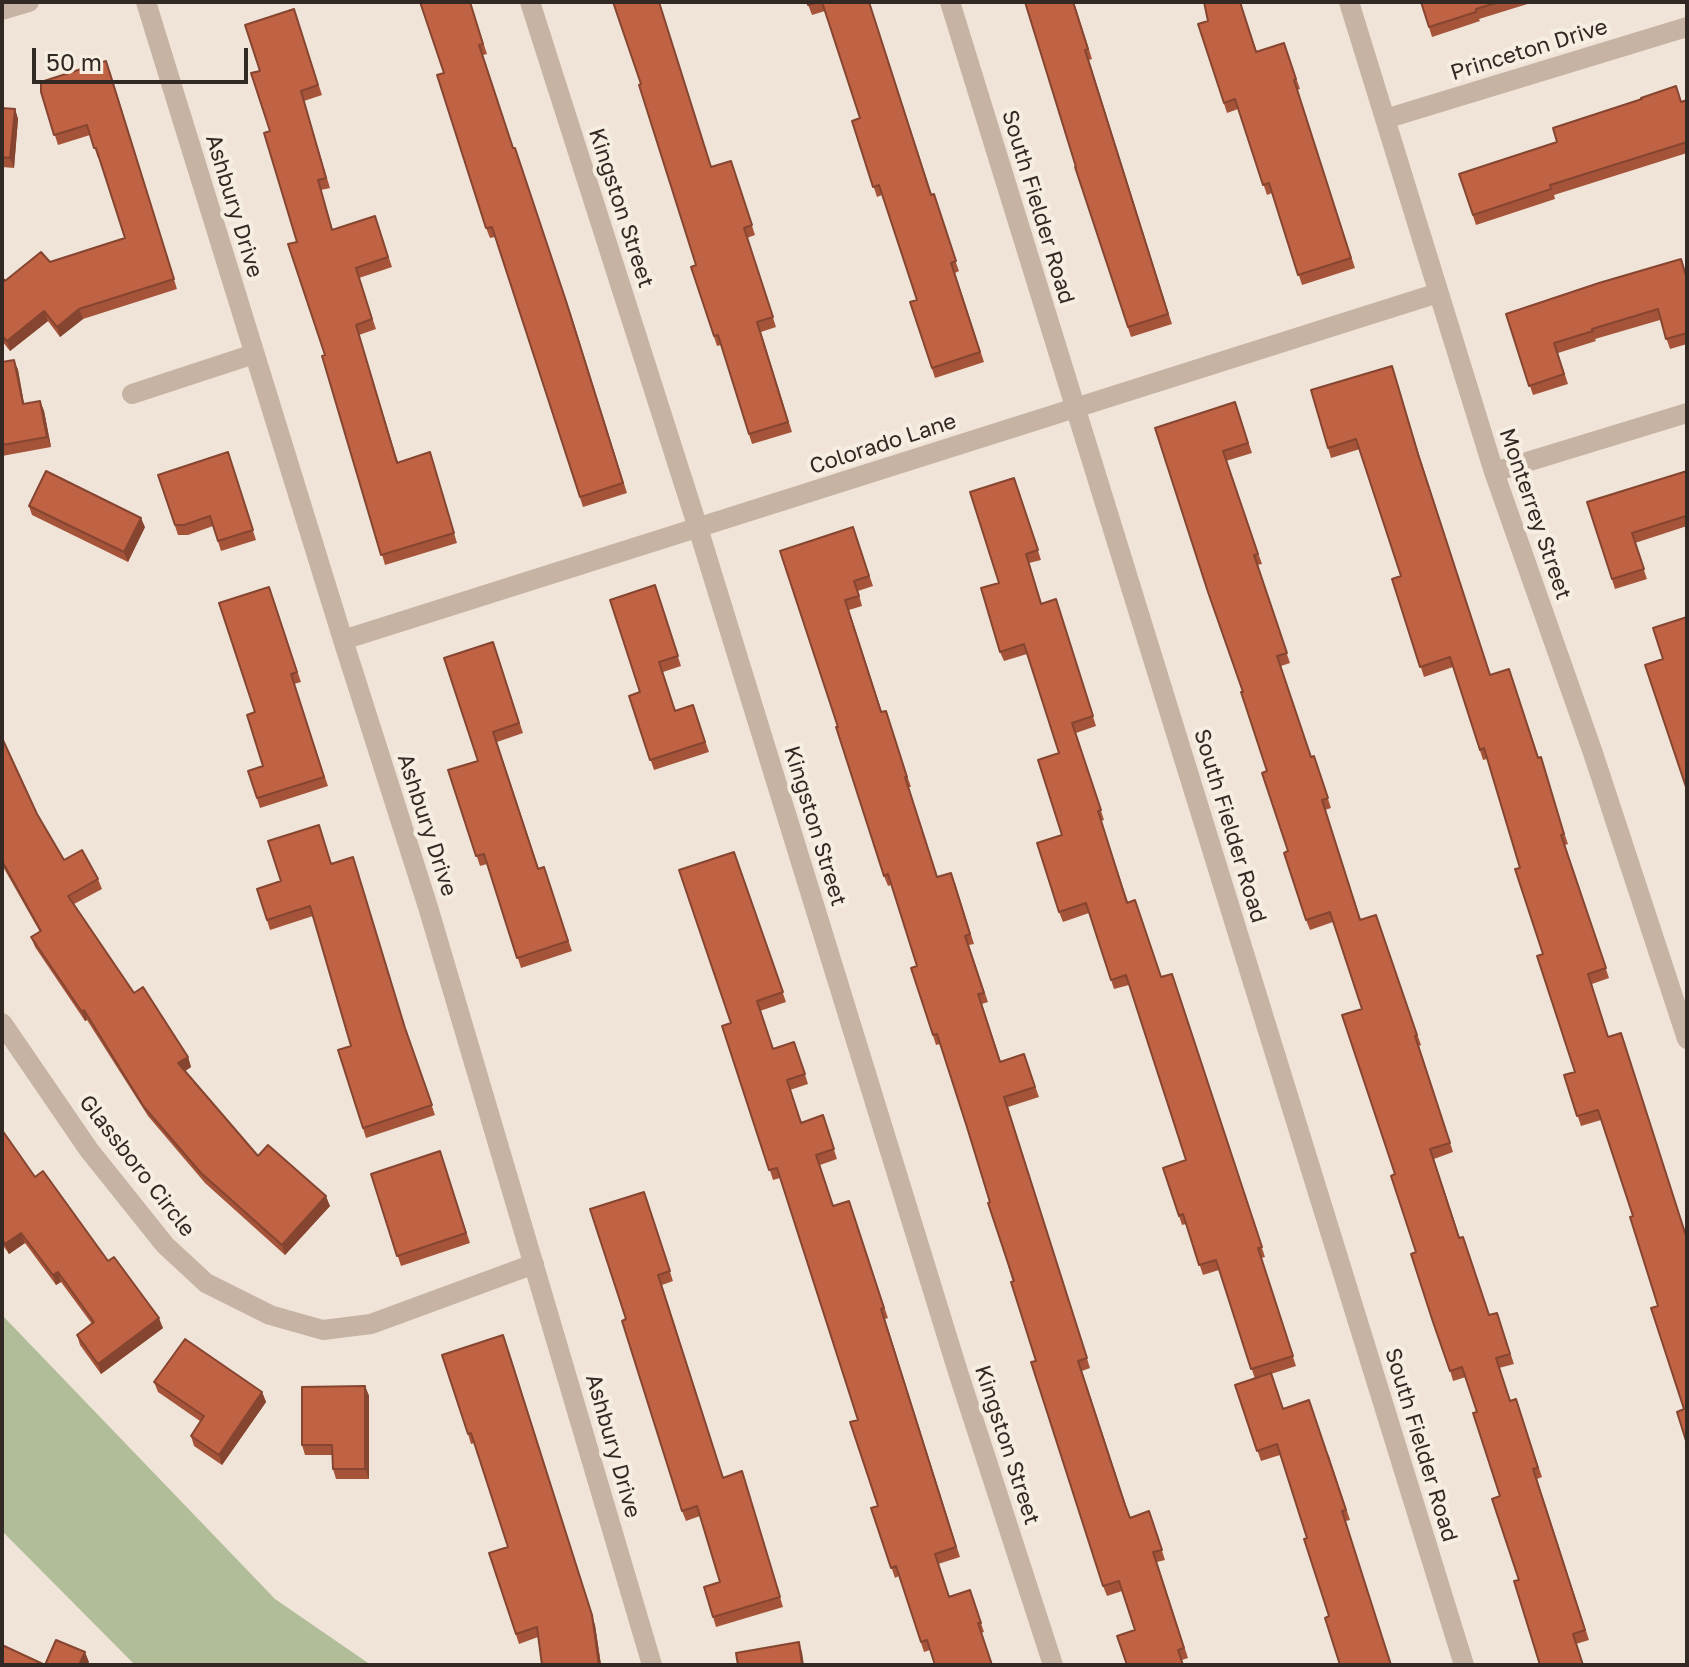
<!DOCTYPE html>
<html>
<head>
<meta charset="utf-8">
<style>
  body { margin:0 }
  #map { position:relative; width:1689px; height:1667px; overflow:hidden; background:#efe4d7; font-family:"Golos Text",sans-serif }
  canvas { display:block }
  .frame { position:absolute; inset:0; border:4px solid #322925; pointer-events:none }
  .scale { position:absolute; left:32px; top:48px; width:216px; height:36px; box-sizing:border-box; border:4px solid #322925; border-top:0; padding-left:10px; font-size:24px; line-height:28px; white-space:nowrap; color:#322925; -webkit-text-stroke:6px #f7eee2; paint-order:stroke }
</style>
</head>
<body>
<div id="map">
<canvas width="1689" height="1667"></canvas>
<div class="frame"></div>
<div class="scale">50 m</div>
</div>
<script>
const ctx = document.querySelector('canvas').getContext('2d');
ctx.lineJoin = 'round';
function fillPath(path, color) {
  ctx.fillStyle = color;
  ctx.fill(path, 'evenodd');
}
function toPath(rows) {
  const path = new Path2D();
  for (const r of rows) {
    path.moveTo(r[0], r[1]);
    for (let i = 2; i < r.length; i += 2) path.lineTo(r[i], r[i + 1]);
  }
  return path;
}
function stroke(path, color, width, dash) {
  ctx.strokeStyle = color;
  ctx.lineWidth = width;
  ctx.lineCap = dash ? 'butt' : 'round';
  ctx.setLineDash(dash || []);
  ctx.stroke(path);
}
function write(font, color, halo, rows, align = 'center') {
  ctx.font = font + ' "Golos Text",sans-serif';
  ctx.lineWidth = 8;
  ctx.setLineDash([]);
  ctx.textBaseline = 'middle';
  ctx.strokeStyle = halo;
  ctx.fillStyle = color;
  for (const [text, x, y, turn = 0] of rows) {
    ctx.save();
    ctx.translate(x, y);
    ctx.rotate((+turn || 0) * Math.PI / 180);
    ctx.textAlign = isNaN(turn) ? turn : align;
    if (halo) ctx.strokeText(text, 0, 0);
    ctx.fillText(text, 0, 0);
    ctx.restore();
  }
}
fillPath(toPath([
  [2,1315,275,1599,371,1665,135,1665,2,1531]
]), '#b0bd98');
stroke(toPath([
  [146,2,343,640,428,907,652,1665],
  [530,2,698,528,958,1372,1053,1665],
  [950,2,1464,1665],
  [1349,2,1494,472,1593,753,1687,1039],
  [2,10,29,2],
  [1385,119,1687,27],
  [132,394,254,354],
  [1494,472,1687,413],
  [343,640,1438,293],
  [2,1023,89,1150,165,1245,206,1283,270,1315,323,1330,371,1324,534,1264]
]), '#c6b3a4', 20);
fillPath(toPath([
  [470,2,487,54,483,55,513,148,570,311,627,493,583,507,495,237,490,238,486,228,444,73],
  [807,2,869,2,932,195,959,271,955,273,984,362,935,378,910,302,917,300,882,195,877,197,852,121,860,118,825,11,812,15],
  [1074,2,1092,59,1089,60,1172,324,1131,337,1075,167,1076,167],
  [1204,2,1242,2,1240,2,1257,52,1284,43,1300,89,1297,90,1355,268,1302,285,1272,193,1267,195,1238,109,1227,113,1198,24,1208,21],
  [1421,2,1534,2,1479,19,1480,21,1432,37],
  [294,9,322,95,304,101,330,188,321,190,333,230,375,216,392,267,359,278,376,329,359,335,398,462,430,452,457,543,385,565,325,355,270,131,260,71],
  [110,71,177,289,83,319,60,337,48,321,10,351,2,341,2,277,5,281,125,238,99,158,98,158,90,135,58,145,41,92],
  [1687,100,1687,153,1554,195,1555,199,1476,225,1459,174],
  [2,108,15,109,18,119,14,168,2,167],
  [731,161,755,235,747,238,776,327,761,332,792,432,752,444,721,345,717,346,691,267,696,265,711,167],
  [1687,275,1687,344,1670,349,1660,320,1595,339,1596,341,1558,353,1568,384,1533,395,1506,314],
  [14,360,18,370,24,404,40,401,44,411,51,447,2,456,2,362],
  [1392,366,1422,464,1490,675,1509,669,1568,844,1565,845,1609,978,1592,984,1684,1409,1658,1306,1633,1216,1601,1120,1581,1126,1564,1075,1575,1072,1520,868,1487,759,1483,760,1453,667,1424,677,1392,579,1401,576,1360,449,1331,458,1328,448],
  [1235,402,1252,453,1226,461,1262,564,1257,565,1290,663,1281,666,1311,757,1314,756,1331,808,1325,810,1361,920,1376,915,1421,1045,1419,1046,1453,1152,1434,1159,1460,1238,1489,1315,1497,1313,1514,1364,1499,1368,1510,1401,1516,1399,1542,1477,1537,1479,1589,1640,1576,1644,1519,1580,1500,1496,1477,1412,1466,1377,1453,1381,1416,1252,1395,1174,1362,1009,1333,922,1310,930,1306,920,1267,771,1243,692,1155,428],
  [228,452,256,540,221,551,213,526,188,535,178,535,158,475],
  [1687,471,1687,526,1635,543,1647,579,1615,589,1587,502],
  [1018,488,1041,560,1029,563,1042,604,1056,599,1096,726,1076,733,1104,820,1101,821,1128,902,1161,977,1172,974,1265,1257,1261,1258,1296,1366,1271,1374,1283,1409,1324,1446,1329,1456,1350,1520,1346,1521,1329,1616,1307,1538,1280,1455,1261,1461,1235,1385,1255,1379,1219,1270,1203,1275,1186,1224,1182,1225,1163,1168,1186,1160,1129,985,1114,989,1089,913,1063,922,1059,912,1062,835,1059,753,1027,654,1004,661,1000,652,999,583],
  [29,506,145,527,128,562,32,515],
  [853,527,873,586,858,591,862,606,849,610,882,712,889,721,911,787,908,787,937,877,955,883,974,944,969,945,988,1002,982,1004,1001,1062,1024,1054,1039,1097,1008,1107,1090,1368,1082,1371,1128,1511,1130,1518,1149,1511,1165,1560,1157,1562,1188,1658,1182,1660,1135,1630,1122,1591,1107,1596,1103,1586,966,1124,940,1044,936,1045,911,968,917,966,891,885,888,886,884,876,838,727,780,551],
  [655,585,681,666,663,672,675,711,693,705,709,752,654,770,629,696,640,692],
  [269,587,301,682,294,684,328,786,260,808,248,771,263,766,255,712],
  [493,642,523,733,497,742,539,869,544,867,572,951,521,968,487,864,480,866,448,770,478,761],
  [2,738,37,814,64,860,98,879,102,889,74,904,134,993,188,1057,191,1067,185,1071,258,1156,330,1206,285,1255,205,1183,148,1116,87,1020,85,1021,35,947,31,937,40,932,2,865],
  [734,852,786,1002,760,1011,773,1049,798,1052,808,1084,790,1090,801,1122,826,1125,837,1159,820,1165,833,1206,849,1201,888,1318,885,1319,960,1557,938,1564,949,1596,970,1590,984,1632,924,1652,899,1576,895,1578,871,1508,878,1506,858,1420,780,1178,773,1180,722,1026,731,1023],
  [332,864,409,1038,435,1115,366,1138,338,1050,351,1046,313,916,270,930,257,889],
  [2,1130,35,1177,108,1261,163,1328,101,1374,80,1345,77,1335,92,1324,61,1282,56,1285,25,1243,9,1254,2,1244],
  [440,1151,470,1243,401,1266,371,1174],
  [644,1192,673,1281,662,1285,723,1477,745,1481,783,1607,716,1627,713,1617,720,1582,700,1516,686,1521,682,1511,626,1319],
  [442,1355,595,1625,601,1665,542,1665,538,1637,519,1644,489,1553,508,1547,474,1443,471,1444,468,1434],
  [154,1382,262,1392,266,1402,222,1465,194,1446,191,1436,200,1421,158,1392],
  [365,1386,369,1396,369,1479,336,1479,333,1469,332,1455,305,1455,302,1445]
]), '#a5543a');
fillPath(toPath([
  [15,109,18,119,14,168,10,158],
  [79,309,83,319,60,337,57,327],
  [44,311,48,321,10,351,7,341],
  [14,360,18,370,26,414,23,404],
  [40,401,44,411,51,447,47,437],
  [141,518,145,527,128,562,124,552],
  [84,1010,87,1020,85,1021,82,1012],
  [188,1057,191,1067,182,1073,178,1063],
  [326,1196,330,1206,285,1255,282,1245],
  [21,1233,25,1243,9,1254,5,1244],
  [58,1272,61,1282,56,1285,53,1275],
  [159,1318,163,1328,101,1374,98,1364],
  [507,1345,595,1625,601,1665,599,1665],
  [365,1386,369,1396,369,1479,365,1469],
  [262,1392,266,1402,222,1465,219,1455],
  [799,1642,802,1652,804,1665,802,1665],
  [85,1652,89,1662,88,1665,79,1665]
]), '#864530');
const building = toPath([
  [420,2,470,2,483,44,479,45,513,148,515,148,566,301,623,483,580,497,492,227,486,228,437,75,444,73,420,2],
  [613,2,659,2,711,167,731,161,752,225,744,228,773,317,757,322,788,422,749,434,718,335,714,336,691,267,696,265,639,85,641,84,613,2],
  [807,2,819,2,808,5,807,2],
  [822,2,869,2,931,195,934,194,956,261,951,263,980,352,932,368,910,302,917,300,879,185,873,187,852,121,860,118,822,2],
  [1025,2,1073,2,1088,49,1085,50,1168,314,1128,327,1075,167,1076,167,1025,2],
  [1204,2,1240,2,1256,52,1284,43,1296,79,1294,80,1351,258,1298,275,1269,183,1263,185,1235,99,1224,103,1198,24,1208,21,1204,2],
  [1421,2,1499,2,1476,9,1476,12,1429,27,1421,2],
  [294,9,318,85,301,91,326,178,318,180,332,230,375,216,388,257,356,268,372,319,356,325,397,463,430,452,454,533,381,555,322,356,325,355,288,244,297,242,264,133,270,131,251,73,260,71,245,25,294,9],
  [106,61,174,279,79,309,57,327,44,311,7,341,2,336,2,277,5,281,41,252,50,262,125,238,96,148,94,148,87,125,54,135,41,92,41,82,106,61],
  [1676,86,1681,102,1687,100,1687,142,1550,185,1551,189,1473,215,1459,174,1557,142,1553,128,1642,99,1641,98,1676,86],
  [2,108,15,109,10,158,2,157,2,108],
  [1681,259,1686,276,1687,275,1687,333,1666,339,1658,309,1592,329,1593,331,1554,343,1564,374,1529,386,1506,314,1599,283,1681,259],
  [14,360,23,404,40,401,47,437,2,445,2,362,14,360],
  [1392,366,1418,454,1490,675,1509,669,1538,758,1541,757,1564,834,1561,835,1606,968,1588,974,1608,1037,1621,1033,1687,1239,1687,1444,1677,1412,1684,1409,1651,1308,1658,1306,1630,1217,1633,1216,1598,1110,1577,1116,1564,1075,1575,1072,1537,956,1543,954,1515,869,1520,868,1484,748,1480,750,1450,657,1420,667,1392,579,1401,576,1356,439,1328,448,1311,390,1392,366],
  [1235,402,1248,443,1223,451,1258,554,1254,555,1287,653,1277,656,1311,757,1314,756,1328,798,1322,800,1360,920,1376,915,1417,1035,1415,1036,1450,1143,1430,1149,1459,1238,1463,1237,1489,1315,1497,1313,1510,1354,1496,1358,1510,1401,1516,1399,1538,1468,1533,1469,1585,1630,1573,1634,1583,1665,1540,1665,1514,1581,1519,1580,1492,1499,1500,1496,1473,1413,1477,1412,1462,1367,1450,1371,1433,1322,1411,1254,1416,1252,1391,1176,1395,1174,1342,1015,1362,1009,1330,912,1306,920,1284,853,1288,851,1262,773,1267,771,1241,692,1243,692,1208,592,1155,428,1235,402],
  [228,452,253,530,218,541,210,516,184,525,175,525,158,475,228,452],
  [46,471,141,518,124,552,29,506,46,471],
  [1687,471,1687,519,1686,516,1632,533,1644,569,1612,579,1587,502,1687,471],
  [1014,478,1038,550,1026,554,1041,604,1056,599,1093,716,1072,723,1101,810,1098,811,1127,903,1135,900,1161,977,1172,974,1262,1247,1258,1248,1293,1356,1251,1369,1216,1260,1199,1265,1183,1214,1179,1216,1163,1168,1186,1160,1126,975,1111,980,1086,903,1059,912,1037,843,1062,835,1038,760,1059,753,1024,644,1000,652,981,588,999,583,970,492,1014,478],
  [853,527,869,576,854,581,859,596,845,600,881,712,886,711,907,777,905,777,937,877,951,873,970,934,965,936,984,993,978,994,1000,1062,1024,1054,1035,1087,1004,1097,1087,1358,1078,1361,1125,1505,1130,1518,1149,1511,1162,1550,1153,1552,1184,1648,1178,1650,1183,1665,1127,1665,1117,1636,1135,1630,1119,1581,1103,1586,1031,1362,1036,1361,1011,1282,1014,1281,988,1203,990,1202,966,1124,937,1034,933,1035,911,968,917,966,888,874,884,876,836,727,838,727,780,551,853,527],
  [655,585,678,656,659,662,675,711,693,705,705,742,650,760,629,696,640,692,610,600,655,585],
  [269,587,297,672,291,674,324,777,257,798,248,771,263,766,247,715,255,712,219,603,269,587],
  [1687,617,1687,790,1645,665,1663,659,1653,628,1687,617],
  [493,642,519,723,493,732,538,869,544,867,568,941,517,958,484,854,476,856,448,770,478,761,444,658,493,642],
  [2,738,37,814,64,860,82,850,98,879,68,896,134,993,143,987,188,1057,178,1063,258,1156,268,1145,326,1196,282,1245,201,1173,144,1107,84,1010,82,1012,31,937,41,931,2,861,2,738],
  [319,825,331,864,353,857,405,1028,432,1105,363,1128,338,1050,351,1046,310,906,267,920,257,889,281,881,268,841,319,825],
  [734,852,783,992,757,1001,773,1049,794,1042,805,1074,787,1080,801,1123,823,1115,834,1149,816,1155,833,1206,849,1201,884,1308,881,1309,956,1547,935,1554,949,1597,970,1590,981,1623,978,1623,992,1665,935,1665,927,1640,921,1642,896,1566,891,1568,871,1508,878,1506,850,1422,858,1420,777,1168,769,1170,722,1026,731,1023,679,870,734,852],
  [2,1130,35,1177,43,1171,108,1261,114,1257,159,1318,98,1364,77,1335,94,1322,58,1272,53,1275,21,1233,5,1244,2,1239,2,1130],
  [440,1151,466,1233,397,1256,371,1174,440,1151],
  [644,1192,670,1271,658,1275,723,1478,742,1471,780,1597,713,1617,704,1587,720,1582,697,1506,682,1511,622,1321,626,1319,590,1209,644,1192],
  [503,1335,592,1615,599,1665,542,1665,537,1627,516,1634,489,1553,508,1547,471,1433,468,1434,442,1355,503,1335],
  [185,1339,262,1392,219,1455,191,1436,204,1416,154,1382,185,1339],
  [1271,1373,1283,1409,1309,1400,1346,1510,1342,1511,1391,1665,1340,1665,1325,1618,1329,1616,1304,1539,1307,1538,1277,1444,1257,1451,1235,1385,1271,1373],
  [365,1386,365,1469,333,1469,332,1445,302,1445,302,1387,365,1386],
  [56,1640,85,1652,79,1665,2,1665,2,1645,45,1665,56,1640],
  [799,1642,802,1665,738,1665,736,1653,799,1642]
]);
fillPath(building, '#c06244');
stroke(building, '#864530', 2);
write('22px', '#322925', '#f7eee2', [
  ["Princeton Drive",1529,50,-17],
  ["Ashbury Drive",234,206,73],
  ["South Fielder Road",1038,207,73],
  ["Kingston Street",621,208,72],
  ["Colorado Lane",883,444,-18],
  ["Monterrey Street",1535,514,71],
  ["Ashbury Drive",427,825,72],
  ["Kingston Street",815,826,73],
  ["South Fielder Road",1230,826,73],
  ["Glassboro Circle",137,1166,52],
  ["Kingston Street",1007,1445,72],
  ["South Fielder Road",1421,1445,73],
  ["Ashbury Drive",613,1446,74]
]);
</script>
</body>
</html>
